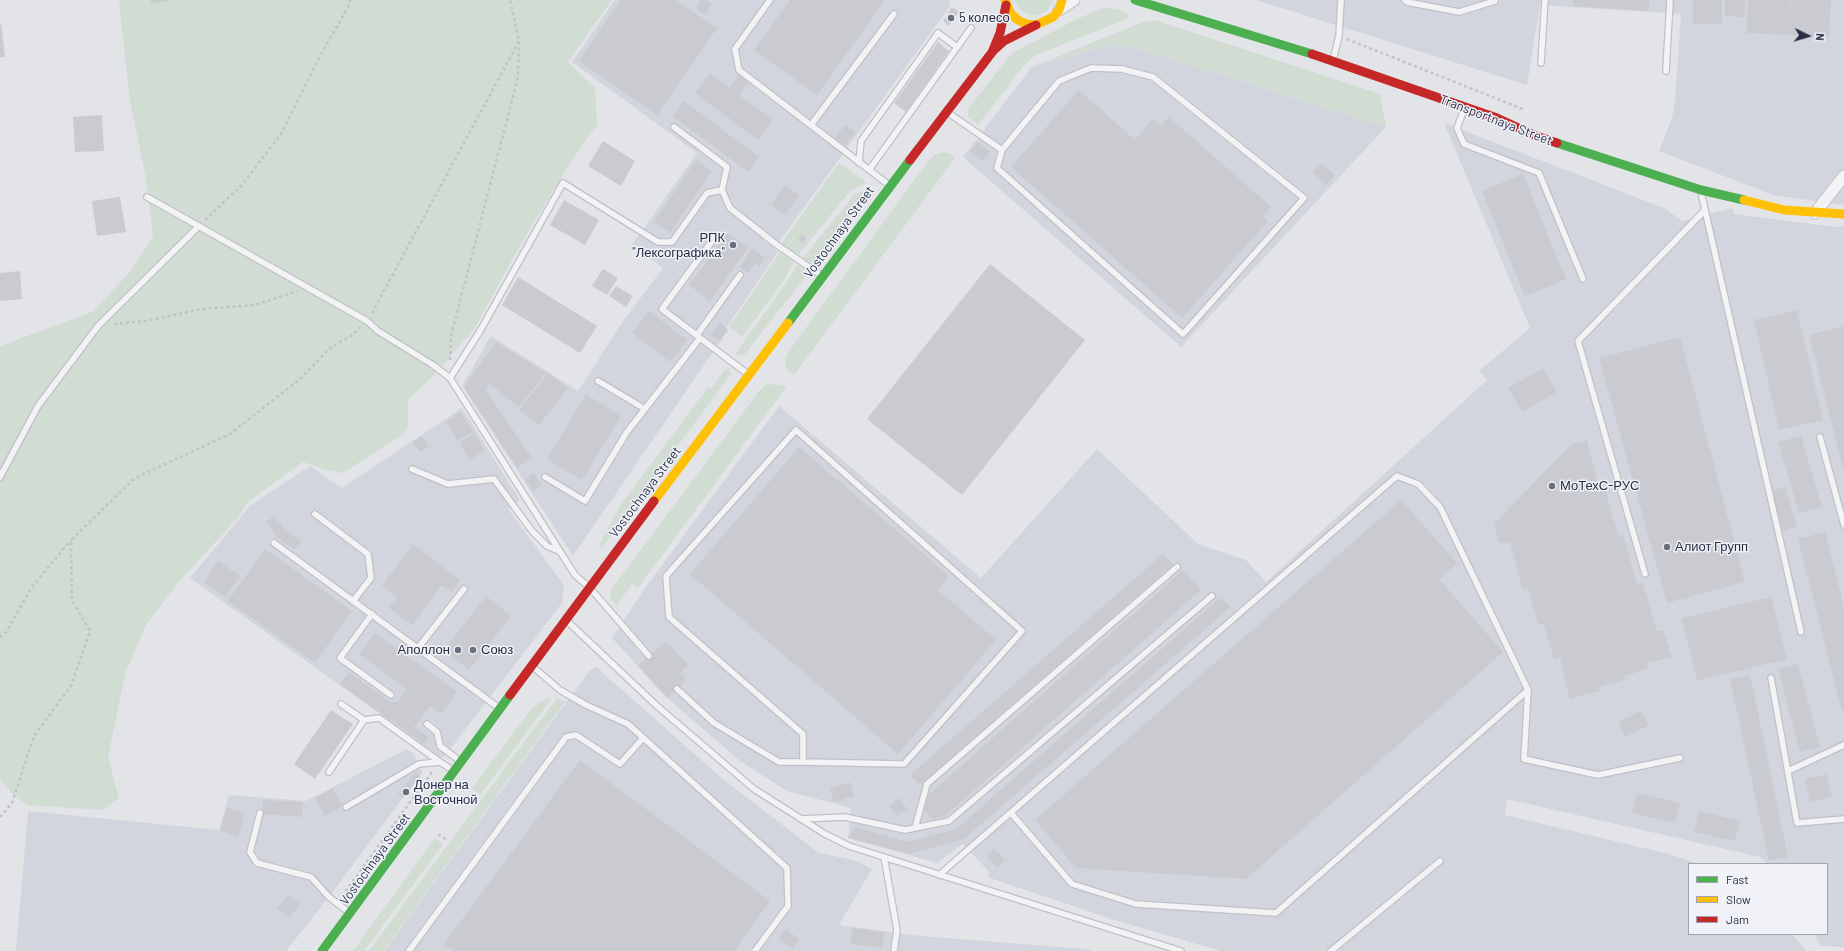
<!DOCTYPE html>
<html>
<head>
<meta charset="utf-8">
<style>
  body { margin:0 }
  #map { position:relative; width:1844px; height:951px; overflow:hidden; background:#e3e4e8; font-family:Barlow,sans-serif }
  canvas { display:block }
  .legend { position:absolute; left:1688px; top:863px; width:140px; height:72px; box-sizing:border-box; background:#f0f2f8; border:1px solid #a0a3b0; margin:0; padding:5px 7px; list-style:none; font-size:12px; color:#272d44 }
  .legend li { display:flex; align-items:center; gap:8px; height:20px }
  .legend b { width:20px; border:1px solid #a0a3b0 }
  .north { position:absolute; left:1788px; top:16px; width:40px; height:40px; -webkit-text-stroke:3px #f0f2f8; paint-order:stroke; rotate:95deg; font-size:11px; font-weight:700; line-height:16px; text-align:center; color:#272d44 }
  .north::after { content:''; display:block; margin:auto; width:14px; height:18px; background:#272d44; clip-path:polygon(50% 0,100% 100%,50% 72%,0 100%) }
</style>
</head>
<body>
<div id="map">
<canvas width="1844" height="951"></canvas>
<ul class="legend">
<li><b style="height:5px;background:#4caf50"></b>Fast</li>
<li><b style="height:5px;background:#ffc107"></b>Slow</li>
<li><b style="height:5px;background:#c62828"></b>Jam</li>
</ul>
<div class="north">N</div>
</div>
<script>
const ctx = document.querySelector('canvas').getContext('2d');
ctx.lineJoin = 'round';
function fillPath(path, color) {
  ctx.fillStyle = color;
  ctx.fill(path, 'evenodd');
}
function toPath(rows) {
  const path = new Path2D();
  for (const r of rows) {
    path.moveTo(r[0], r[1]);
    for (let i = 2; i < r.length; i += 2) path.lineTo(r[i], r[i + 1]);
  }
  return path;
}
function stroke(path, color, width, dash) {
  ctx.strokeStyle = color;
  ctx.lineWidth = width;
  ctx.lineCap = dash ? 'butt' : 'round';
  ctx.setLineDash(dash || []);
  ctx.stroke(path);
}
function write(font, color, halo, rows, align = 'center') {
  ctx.font = font + ' Barlow,sans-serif';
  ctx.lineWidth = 3;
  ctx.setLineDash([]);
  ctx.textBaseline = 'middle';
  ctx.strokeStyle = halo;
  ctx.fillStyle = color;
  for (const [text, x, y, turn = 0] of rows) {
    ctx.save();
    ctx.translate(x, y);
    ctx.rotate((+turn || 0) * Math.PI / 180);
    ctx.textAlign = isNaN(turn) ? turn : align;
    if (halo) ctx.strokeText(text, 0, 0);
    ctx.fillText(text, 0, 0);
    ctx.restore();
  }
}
fillPath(toPath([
  [615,0,949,0,950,6,774,249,778,252,726,328,728,330,573,556,462,386,491,336,578,391,624,320,663,268,632,245,697,153,572,62],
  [1256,0,1844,0,1844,205,1773,195,1659,151,1672,118,1675,101,1681,14,1540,5,1527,85],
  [1110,45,1133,47,1386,127,1181,347,963,157,1032,67],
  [1444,123,1664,208,1682,221,1733,208,1734,214,1836,227,1844,226,1844,947,1821,946,1813,934,1827,934,1827,864,1767,864,1760,857,1507,799,1505,815,1669,854,1699,864,1689,864,1689,934,1792,934,1806,951,1221,951,1108,918,987,877,990,873,963,844,937,863,848,838,851,808,787,791,740,761,667,698,612,638,643,591,779,406,981,578,1097,449,1198,544,1246,560,1266,582,1487,380,1479,371,1530,328],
  [462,408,520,500,508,509,564,585,562,603,444,757,440,757,190,578,250,506,310,466,342,488],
  [596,667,724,780,819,853,854,860,872,869,839,925,921,936,1086,949,1093,951,384,951,590,670],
  [407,749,413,753,422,772,329,897,286,951,16,951,28,811,219,830,229,795,306,801]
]), '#d3d5de');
fillPath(toPath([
  [119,0,612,0,568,62,595,88,597,125,570,163,522,242,475,328,433,376,408,400,408,428,402,435,343,473,325,470,303,462,248,502,237,519,183,577,147,623,125,674,108,757,119,798,103,810,27,805,12,794,0,779,0,346,92,312,130,272,153,237,146,179,129,95],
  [1015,0,1054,0,1047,11,1035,16,1023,12,1018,8],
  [1103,8,1119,9,1128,14,1127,19,1036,55,1024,65,978,125,968,117,968,109,1012,53,1077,19],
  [1155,20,1380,94,1386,127,1133,47,1110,45,1032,67,1141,23],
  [943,152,951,154,955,158,794,375,789,372,786,367,785,359,789,351,930,159,936,154],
  [839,163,867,183,851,190,798,255,781,244],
  [868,189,816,261,809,263,802,259,855,194],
  [780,252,794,262,784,280,742,337,729,327],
  [797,265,804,270,805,277,745,354,737,356,735,354,787,282],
  [729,368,731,374,602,548,599,545,620,506,708,387,711,389,725,369],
  [767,384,787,386,638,588,632,584,617,605,610,598,611,590,759,391],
  [546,698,552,698,480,795,472,788,532,708],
  [557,698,565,702,383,951,369,951],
  [435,838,443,844,364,951,353,951]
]), '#d1dcd3');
fillPath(toPath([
  [151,0,168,0,168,1,151,3],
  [621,0,676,0,717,28,657,115,579,61],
  [701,0,706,0,712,4,705,15,695,8],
  [790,0,885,0,817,95,754,50],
  [1573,0,1649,0,1649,11,1573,6],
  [1693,0,1722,0,1722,24,1693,24],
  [1725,0,1745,0,1744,17,1725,16],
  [1748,0,1790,0,1790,18,1791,0,1831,0,1829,37,1747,33],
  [952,7,959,12,949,26,943,21],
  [1,23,5,57,0,57,0,24],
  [938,42,949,51,906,112,894,103],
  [710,73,730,88,739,75,748,82,739,95,773,120,758,140,695,93],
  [1079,90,1135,140,1153,119,1161,126,1169,117,1271,207,1263,216,1268,221,1182,318,1011,167],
  [684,101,759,157,748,172,673,116],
  [102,115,104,151,75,152,73,117],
  [845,125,855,132,845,145,835,138],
  [603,141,635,161,621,186,588,166],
  [978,142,990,152,982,161,970,152],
  [696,160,712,171,670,233,654,222],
  [1322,163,1335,176,1326,185,1313,172],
  [1523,174,1566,279,1525,296,1482,191],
  [785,185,799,195,785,215,771,205],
  [120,197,126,232,97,236,92,201],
  [564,200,599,220,585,245,550,225],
  [727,233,748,248,710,301,689,285],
  [802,234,806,238,803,243,798,240],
  [752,248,765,258,759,267,755,263,748,273,740,267],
  [990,264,1085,340,962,495,867,419],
  [603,269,618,278,607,295,592,286],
  [20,271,22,299,0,301,0,273],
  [518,277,597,326,580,353,502,305],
  [616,286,633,296,626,307,609,296],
  [1797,310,1823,420,1779,430,1754,320],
  [649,311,687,340,670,362,632,333],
  [720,323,728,330,720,341,711,335],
  [1844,326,1844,467,1843,468,1809,335],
  [1680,337,1745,582,1667,603,1599,358],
  [496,342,546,373,519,407,489,384,485,389,532,458,517,468,464,387],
  [1543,368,1557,392,1522,412,1508,388],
  [548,373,568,388,539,425,519,410],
  [586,394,621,416,582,480,547,459],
  [460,412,473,431,458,441,446,422],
  [474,433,485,450,470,460,459,443],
  [422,436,429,446,420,452,413,442],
  [1801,436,1822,507,1799,513,1778,442],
  [1587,440,1599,490,1605,488,1618,537,1623,535,1637,584,1643,583,1657,631,1663,630,1672,657,1648,663,1648,669,1624,676,1624,680,1599,687,1600,691,1570,699,1560,658,1554,659,1544,624,1538,624,1528,588,1522,589,1510,542,1499,543,1494,524,1572,444],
  [799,447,949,576,938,590,996,640,898,754,690,574],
  [534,473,542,485,533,491,525,479],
  [1785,487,1797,527,1783,531,1771,491],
  [1401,500,1457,563,1439,579,1503,652,1246,879,1076,868,1035,820],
  [274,516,284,529,301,541,294,550,278,538,266,522],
  [1825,532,1844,606,1844,711,1842,712,1798,539],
  [413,544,460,580,452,592,442,585,412,625,389,608,397,597,382,586],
  [265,549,352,611,315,663,228,601],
  [1163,554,1173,564,920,785,910,775],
  [218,561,240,576,225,597,204,582],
  [1183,570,1201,590,945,816,932,819,923,809,927,796],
  [486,596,511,616,469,670,444,650],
  [1771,597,1787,659,1697,681,1682,618],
  [1220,598,1231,607,964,839,909,854,848,838,855,827,908,842,956,829],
  [375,633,457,692,441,714,430,706,414,727,429,737,424,744,340,684,349,672,390,702,398,702,407,689,359,654],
  [666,641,688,665,680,673,686,680,667,698,638,666],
  [1798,664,1820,747,1800,752,1778,669],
  [1750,675,1788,857,1769,861,1730,679],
  [331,710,353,724,315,779,294,764],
  [1641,711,1648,726,1625,737,1618,722],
  [580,760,770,901,734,951,454,951,444,944],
  [415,772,420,776,403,798,398,794],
  [1827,774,1832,797,1810,802,1805,779],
  [850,782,854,796,834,802,830,788],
  [333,788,342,806,325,816,315,798],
  [1637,793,1680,803,1675,823,1632,813],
  [899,798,907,809,897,816,889,806],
  [263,800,303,802,302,817,262,814],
  [227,808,245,813,238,837,220,831],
  [1699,811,1740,821,1735,841,1694,832],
  [994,848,1005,860,997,867,986,856],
  [288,895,300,904,289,918,277,908],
  [853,928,884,932,882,948,851,944],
  [786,929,799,939,792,948,779,939]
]), '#cacbd0');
const lane = toPath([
  [770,0,735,49,739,70,889,185],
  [1405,0,1407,2,1459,12,1495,1,1495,0],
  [1333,60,1339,36,1341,0],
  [1541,63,1545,0],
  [1091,68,1122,69,1153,77,1304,198,1183,334,997,168,1002,150,1059,81,1091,68],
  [1666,71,1670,0],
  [1465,107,1457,128,1464,144,1539,173,1583,279],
  [947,112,1002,150],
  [811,125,894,14],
  [674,127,727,167,722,190,730,208,777,245,822,276],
  [859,163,861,141,938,33,957,47],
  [869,170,971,28],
  [1701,192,1801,632],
  [147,197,367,321,378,331,433,365,450,378,575,575,590,588,649,656],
  [715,237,662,309,749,375],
  [697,335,740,275],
  [450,378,480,331,563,183,658,242,672,242,707,193,722,190],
  [598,381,645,409],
  [1820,437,1844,525],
  [412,469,448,484,494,479,532,531,547,546,559,551],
  [0,477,38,406,98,326,199,226],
  [545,477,585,501,627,432,700,338],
  [315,514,368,554,371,578,353,601],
  [274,543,499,708],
  [1645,574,1578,341,1705,210],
  [372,614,340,658,391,695],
  [566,620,656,705,754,789,825,834,849,846,1181,951],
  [418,648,464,589],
  [532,666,560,690,586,705,628,724,787,868,788,906,755,951],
  [1771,678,1797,823,1844,819],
  [677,689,714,723,779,762,803,762,904,764,1022,631,796,430,666,576,669,617,803,734,803,762],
  [341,704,364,720,379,718,440,762],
  [427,724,437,732,440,746,460,761],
  [1788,771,1844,745],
  [329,772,364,720],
  [346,807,419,764,440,762,454,771],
  [260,813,250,852,257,863,311,877,329,897,350,913],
  [1011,813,1072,884,1136,904,1276,913,1528,690],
  [801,819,845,817,905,830,949,821,1212,596],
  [915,828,927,784,1177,567],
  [884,857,897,930,894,951],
  [939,875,1397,476,1418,484,1440,507,1528,690,1524,759,1598,775,1680,758],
  [409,951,566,737,576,735,620,764,643,738],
  [1331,951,1440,861]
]);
const street = toPath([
  [1059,10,1074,0],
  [1815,213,1844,176]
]);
stroke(lane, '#c0c1c6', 8);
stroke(street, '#c0c1c6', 13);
stroke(toPath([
  [1347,39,1525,110],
  [205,220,241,186,281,134,319,58,348,7,350,0],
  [372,313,519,41],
  [114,324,146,321,202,309,255,305,297,291],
  [450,360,451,336,518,77,519,41,510,0],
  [0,637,5,634,32,587,71,540],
  [0,817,12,803,34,736,71,686,90,631,72,600,71,540,135,478,230,434,300,379,331,347,350,337,360,328],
  [438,834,448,841],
  [342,896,432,772]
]), '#c1c3c9', 2.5, [3, 3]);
stroke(lane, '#f3f3f5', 5.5);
stroke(street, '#f3f3f5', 11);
stroke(toPath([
  [1135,0,1312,54],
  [1557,143,1701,190,1744,200],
  [788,323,910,160],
  [322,951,510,695]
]), '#4caf50', 9);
stroke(toPath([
  [1005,0,1011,14,1018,20,1026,24,1036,25,1053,17,1059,10,1062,0],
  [1744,200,1784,210,1844,214],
  [654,501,788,323]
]), '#ffc107', 9);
stroke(toPath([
  [993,50,1000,33,1006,5],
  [1312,54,1497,118,1536,136,1557,143],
  [910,160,993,51,1004,41,1036,25],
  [510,695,654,501]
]), '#c62828', 9);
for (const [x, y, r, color] of [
  [951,18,4,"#696d7d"],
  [733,245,4,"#696d7d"],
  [1552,486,4,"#696d7d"],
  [1667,547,4,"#696d7d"],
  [458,650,4,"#696d7d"],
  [473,650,4,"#696d7d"],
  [406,792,4,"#696d7d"]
]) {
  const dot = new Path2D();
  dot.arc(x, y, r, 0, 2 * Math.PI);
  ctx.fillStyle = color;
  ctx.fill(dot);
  stroke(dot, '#f0f2f8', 1.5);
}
write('13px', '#272d44', '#f0f2f8', [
  ["5 колесо",959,18],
  ["РПК",725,238,"right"],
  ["\"Лексографика\"",725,253,"right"],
  ["МоТехС-РУС",1560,486],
  ["Алиот Групп",1675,547],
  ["Аполлон",450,650,"right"],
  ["Союз",481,650],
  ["Донер на",414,785],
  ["Восточной",414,800]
], 'left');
write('13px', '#272d44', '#f0f2f8', [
  ["Transportnaya Street",1496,120,21],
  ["Vostochnaya Street",839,232,-54],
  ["Vostochnaya Street",645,492,-53],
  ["Vostochnaya Street",375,859,-54]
]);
</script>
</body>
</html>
